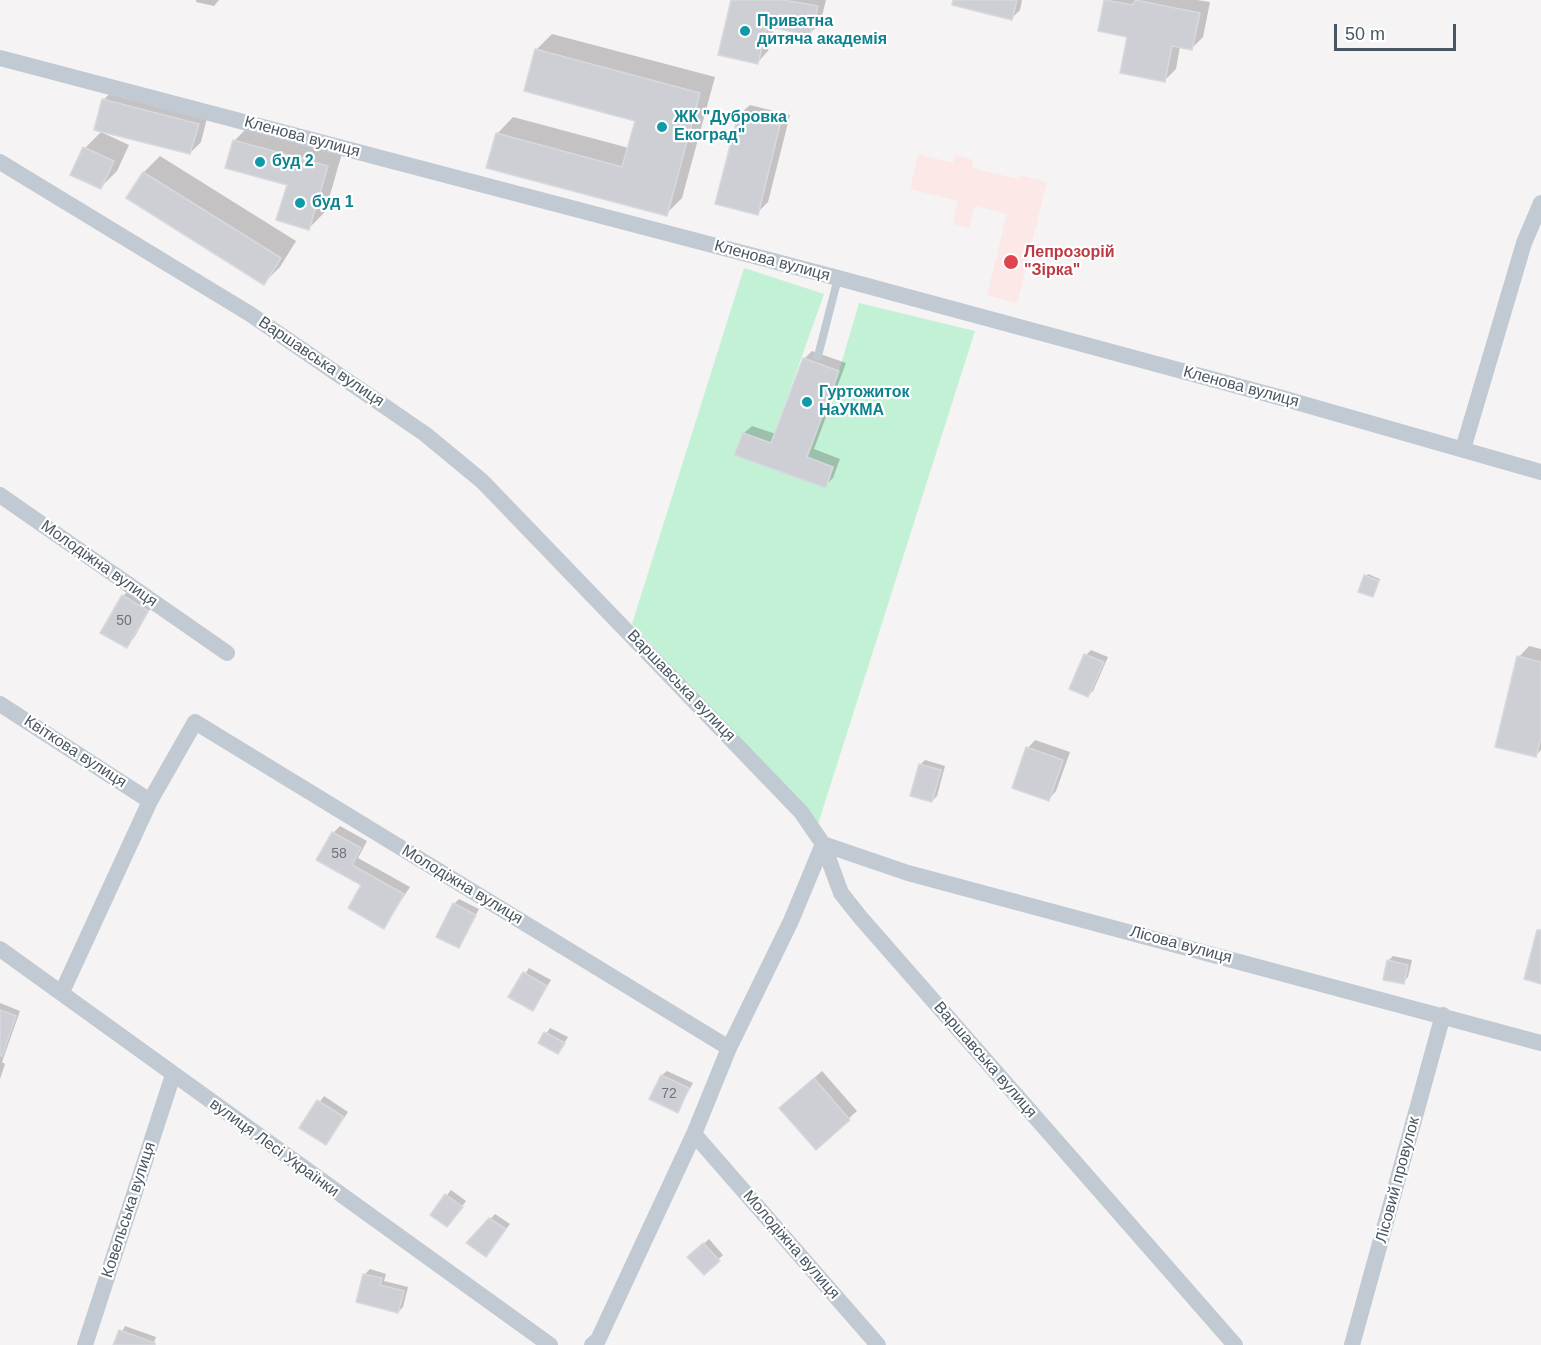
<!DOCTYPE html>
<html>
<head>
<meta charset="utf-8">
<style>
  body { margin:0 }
  #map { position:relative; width:1541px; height:1345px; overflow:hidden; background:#f5f3f3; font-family:Helvetica,sans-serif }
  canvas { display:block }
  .scale { position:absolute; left:1334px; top:24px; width:122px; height:27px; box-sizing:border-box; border:3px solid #4a5661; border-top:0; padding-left:8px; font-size:18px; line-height:21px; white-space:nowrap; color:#4a5661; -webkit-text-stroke:4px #fff; paint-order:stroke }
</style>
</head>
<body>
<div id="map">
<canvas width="1541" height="1345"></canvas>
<div class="scale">50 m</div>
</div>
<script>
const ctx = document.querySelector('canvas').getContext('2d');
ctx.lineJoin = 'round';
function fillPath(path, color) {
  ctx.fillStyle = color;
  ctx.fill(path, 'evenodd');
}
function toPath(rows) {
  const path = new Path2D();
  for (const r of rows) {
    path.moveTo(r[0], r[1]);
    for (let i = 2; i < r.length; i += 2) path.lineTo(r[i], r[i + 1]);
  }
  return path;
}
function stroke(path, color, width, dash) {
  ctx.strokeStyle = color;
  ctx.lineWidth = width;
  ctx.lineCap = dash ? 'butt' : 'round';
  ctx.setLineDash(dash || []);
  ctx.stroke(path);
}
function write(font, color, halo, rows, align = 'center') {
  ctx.font = font + ' Helvetica,sans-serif';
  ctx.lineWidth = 4.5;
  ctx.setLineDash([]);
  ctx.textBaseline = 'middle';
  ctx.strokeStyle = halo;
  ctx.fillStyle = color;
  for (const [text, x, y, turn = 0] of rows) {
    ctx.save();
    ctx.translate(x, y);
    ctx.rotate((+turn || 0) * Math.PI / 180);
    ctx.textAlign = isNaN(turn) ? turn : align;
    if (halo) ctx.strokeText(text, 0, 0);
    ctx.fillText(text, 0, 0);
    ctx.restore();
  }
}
fillPath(toPath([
  [918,154,953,163,955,155,973,160,972,168,1018,179,1020,175,1047,182,1017,303,987,295,1007,214,975,206,969,228,953,224,958,201,910,189]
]), '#fce8e6');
fillPath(toPath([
  [744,268,824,294,771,443,743,433,735,454,826,487,833,467,807,457,839,371,859,303,975,331,818,824,632,624]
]), '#c3f1d5');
fillPath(toPath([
  [196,0,219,0,214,6,196,2],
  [732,0,826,0,820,24,809,34,774,26,768,51,758,62],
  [973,0,1022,0,1020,10,1012,18],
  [1105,0,1197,0,1210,2,1203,37,1192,48,1180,46,1176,69,1165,80,1129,36,1099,30],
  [552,34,715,77,682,198,666,214,497,134,513,117,629,148,637,120,536,50],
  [114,90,208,114,201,142,190,153,103,100],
  [750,105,790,115,768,202,757,213,739,115],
  [251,124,343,150,325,212,309,228,289,184,227,167,235,140],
  [101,132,129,145,117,171,101,187,85,148],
  [160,156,296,241,280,267,264,283,128,197,144,172],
  [812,351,846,363,814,449,840,459,833,478,825,486,744,433,752,426,776,434,804,359],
  [1368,574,1380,579,1373,595,1366,576],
  [131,588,154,602,134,638,126,646,102,632,124,595],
  [1529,646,1541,649,1541,750,1536,755,1519,657],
  [1091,650,1108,657,1093,691,1088,695,1071,688,1086,655],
  [1035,740,1070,752,1056,791,1049,799,1028,748],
  [925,760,945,766,937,796,932,801,920,765],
  [340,826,367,841,358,858,410,887,384,927,363,884,333,833],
  [459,899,479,909,459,946,454,904],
  [1393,956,1412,960,1408,977,1403,982,1388,961],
  [529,968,551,980,533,1009,510,997],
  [0,1003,20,1011,2,1062,5,1064,0,1079],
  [550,1028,568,1037,558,1053,540,1043],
  [667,1071,693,1083,678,1111,662,1075],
  [822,1071,857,1111,816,1148,789,1100],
  [324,1096,348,1112,326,1144,301,1128],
  [451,1190,466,1201,452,1220,432,1214],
  [495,1214,510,1224,486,1255,468,1243],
  [709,1239,723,1255,704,1273,689,1257],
  [370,1269,386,1274,384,1281,408,1287,403,1307,398,1312,365,1274],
  [125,1326,156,1337,153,1345,115,1345]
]), '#0003');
const building = toPath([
  [731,0,783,0,818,6,810,36,767,26,758,64,718,55,731,0],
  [953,0,1017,0,1012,20,952,5,953,0],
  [1104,0,1133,5,1135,0,1200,13,1192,50,1172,46,1165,82,1120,73,1127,37,1098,31,1104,0],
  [535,49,700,93,667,216,486,168,496,133,622,167,635,121,524,91,535,49],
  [102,99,199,124,190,154,94,130,102,99],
  [738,115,780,125,758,215,715,204,738,115],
  [233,140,328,166,309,230,276,220,287,185,225,168,233,140],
  [83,147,114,161,101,189,70,175,83,147],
  [143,172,281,258,264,285,126,198,143,172],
  [803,358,839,371,807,457,833,467,826,488,734,455,743,433,771,443,803,358],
  [1364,575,1379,581,1373,597,1358,592,1364,575],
  [122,595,148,611,127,648,100,633,122,595],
  [1084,654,1104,662,1088,697,1069,689,1084,654],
  [1517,656,1541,662,1541,737,1536,757,1495,747,1517,656],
  [1026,747,1063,760,1049,801,1012,788,1026,747],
  [919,764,941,770,932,802,910,796,919,764],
  [332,832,361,848,352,865,404,894,384,929,348,908,361,885,316,860,332,832],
  [453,903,476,915,459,948,436,937,453,903],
  [1537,930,1541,930,1541,984,1524,979,1537,930],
  [1387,960,1408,965,1404,984,1383,980,1387,960],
  [523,972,547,986,533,1011,508,997,523,972],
  [0,1010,16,1016,2,1056,0,1056,0,1010],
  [544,1032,565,1043,558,1054,538,1043,544,1032],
  [661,1075,689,1088,678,1113,649,1099,661,1075],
  [814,1078,850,1120,816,1150,779,1108,814,1078],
  [317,1100,344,1117,326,1145,299,1128,317,1100],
  [445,1194,463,1207,447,1227,430,1215,445,1194],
  [489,1218,506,1229,486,1257,466,1243,489,1218],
  [703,1243,720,1261,704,1275,687,1257,703,1243],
  [363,1274,382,1278,380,1285,404,1291,398,1313,356,1302,363,1274],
  [119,1330,155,1343,155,1345,113,1345,119,1330]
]);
fillPath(building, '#cdcfd5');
stroke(building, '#d7d9de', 1.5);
stroke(toPath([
  [818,356,838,278]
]), '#c1cad2', 8);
stroke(toPath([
  [0,58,838,278,1282,398,1541,472],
  [0,162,250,314,425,434,482,481,801,812,823,844,841,893,860,917,1235,1345],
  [1463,449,1524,243,1541,203],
  [0,495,227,653],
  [0,704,150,801],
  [0,949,550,1345],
  [62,992,150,801,195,722,729,1048],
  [85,1345,173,1075],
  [592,1345,598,1340,694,1134],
  [878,1345,694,1134,729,1048,791,921,823,844,908,873,1541,1043],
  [1352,1345,1443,1015]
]), '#c1cad2', 16);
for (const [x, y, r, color] of [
  [745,31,6,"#0f9aa8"],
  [662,127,6,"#0f9aa8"],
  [260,162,6,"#0f9aa8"],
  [300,203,6,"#0f9aa8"],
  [1011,262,8,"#e0444e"],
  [807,402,6,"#0f9aa8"]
]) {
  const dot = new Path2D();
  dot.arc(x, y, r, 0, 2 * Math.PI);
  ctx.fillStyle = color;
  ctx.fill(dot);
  stroke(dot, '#fff', 2);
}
write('14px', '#6b747e', null, [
  ["50",124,621],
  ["58",339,854],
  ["72",669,1094]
]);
write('bold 16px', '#0d838f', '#fff', [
  ["Приватна",757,22],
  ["дитяча академiя",757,40],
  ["ЖК \"Дубровка",674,118],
  ["Екоград\"",674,136],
  ["буд 2",272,162],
  ["буд 1",312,203],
  ["Гуртожиток",819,393],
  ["НаУКМА",819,411]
], 'left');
write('16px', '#4a5661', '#fff', [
  ["Кленова вулиця",302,137,15],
  ["Кленова вулиця",772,261,15],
  ["Варшавська вулиця",321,362,34],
  ["Кленова вулиця",1241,387,15],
  ["Молодіжна вулиця",99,564,35],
  ["Варшавська вулиця",681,686,46],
  ["Квіткова вулиця",75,752,33],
  ["Молодіжна вулиця",462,885,31],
  ["Лісова вулиця",1181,945,15],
  ["Варшавська вулиця",985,1060,49],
  ["вулиця Лесі Українки",274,1148,36],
  ["Лісовий провулок",1398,1180,-75],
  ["Ковельська вулиця",129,1210,-72],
  ["Молодіжна вулиця",791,1245,49]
]);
write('bold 16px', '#be3a42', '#fff', [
  ["Лепрозорій",1024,253],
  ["\"Зірка\"",1024,271]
], 'left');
</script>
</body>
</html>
